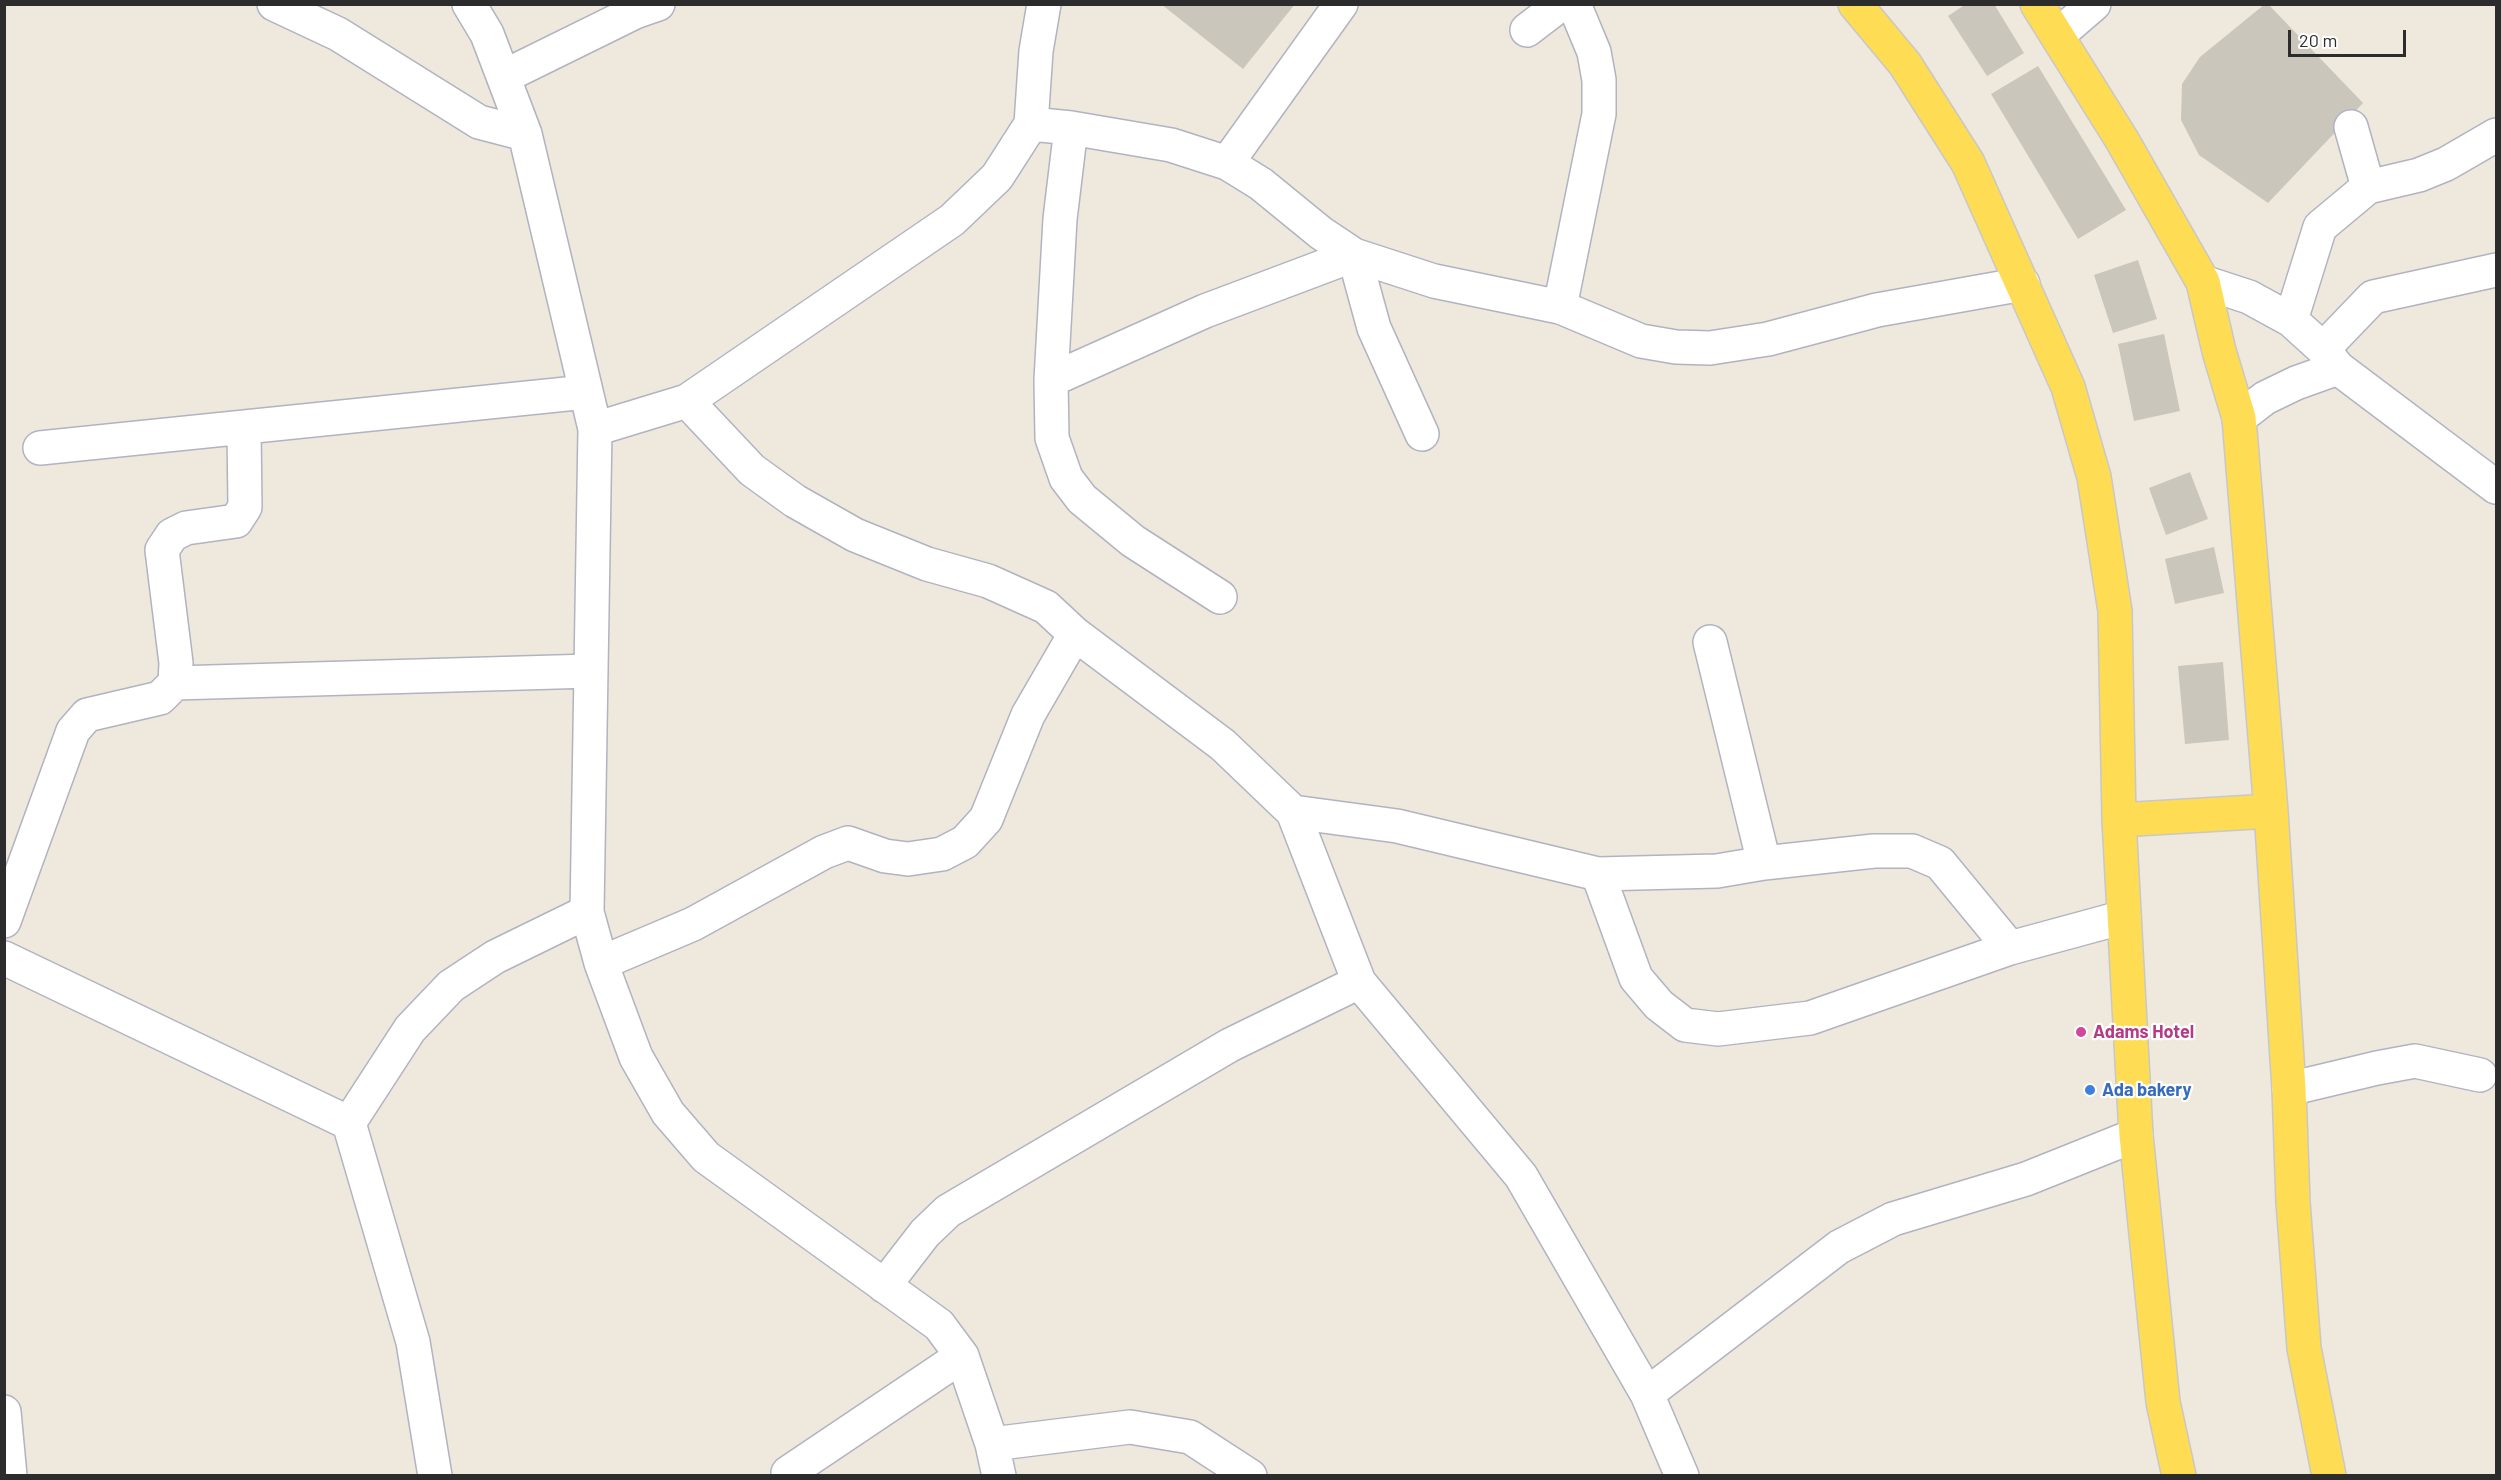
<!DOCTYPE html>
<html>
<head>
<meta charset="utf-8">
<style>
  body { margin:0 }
  #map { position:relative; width:2501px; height:1480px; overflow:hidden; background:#efe8dd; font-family:Barlow,sans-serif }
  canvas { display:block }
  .frame { position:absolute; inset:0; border:6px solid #2c2c2c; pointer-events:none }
  .scale { position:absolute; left:2288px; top:30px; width:118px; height:27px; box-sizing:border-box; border:3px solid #2c2c2c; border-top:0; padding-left:8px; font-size:18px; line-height:21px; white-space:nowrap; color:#2c2c2c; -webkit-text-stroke:4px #fff; paint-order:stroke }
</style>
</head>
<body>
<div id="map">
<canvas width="2501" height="1480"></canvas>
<div class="frame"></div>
<div class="scale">20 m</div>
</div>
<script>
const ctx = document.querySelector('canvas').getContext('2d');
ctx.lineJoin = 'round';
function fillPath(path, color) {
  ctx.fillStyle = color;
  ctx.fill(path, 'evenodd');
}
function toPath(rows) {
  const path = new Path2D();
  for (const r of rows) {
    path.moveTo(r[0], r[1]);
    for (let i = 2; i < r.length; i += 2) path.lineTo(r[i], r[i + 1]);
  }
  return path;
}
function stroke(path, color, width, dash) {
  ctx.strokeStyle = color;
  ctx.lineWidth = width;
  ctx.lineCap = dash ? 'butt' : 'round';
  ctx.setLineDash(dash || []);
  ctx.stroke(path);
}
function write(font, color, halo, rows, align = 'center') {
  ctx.font = font + ' Barlow,sans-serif';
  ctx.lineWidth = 4.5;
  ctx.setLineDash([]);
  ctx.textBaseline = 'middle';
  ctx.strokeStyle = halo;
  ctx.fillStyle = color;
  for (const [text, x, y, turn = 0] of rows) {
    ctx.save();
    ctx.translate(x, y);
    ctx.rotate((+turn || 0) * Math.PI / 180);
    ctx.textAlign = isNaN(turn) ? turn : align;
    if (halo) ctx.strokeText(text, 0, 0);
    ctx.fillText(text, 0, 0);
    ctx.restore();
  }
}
fillPath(toPath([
  [1161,4,1295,4,1243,69],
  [1966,4,1994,4,2024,53,1987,76,1948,16],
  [2265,4,2268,4,2363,103,2268,203,2199,155,2181,120,2182,84,2200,57],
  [2038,66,2126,210,2078,239,1991,94],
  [2138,260,2157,319,2113,333,2094,275],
  [2164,334,2180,411,2134,421,2118,344],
  [2190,472,2208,519,2166,535,2149,488],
  [2214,547,2224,593,2175,604,2165,559],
  [2223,662,2229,740,2185,744,2178,666]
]), '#cac6bc');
const minor = toPath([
  [274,4,338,34,479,122,525,134],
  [469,4,487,34,525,134,595,429,587,912,601,963,636,1057,668,1113,706,1157,939,1325,962,1356,992,1444,999,1476],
  [1527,30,1561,4],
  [2058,35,2094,4],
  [505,76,635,12,658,4],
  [1031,124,1071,128,1171,145,1227,163,1261,184,1321,233,1354,255,1434,281,1560,307,1641,341,1676,347,1710,348,1768,339,1877,310,2023,284],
  [1071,128,1060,219,1051,380,1052,438,1066,478,1082,499,1133,541,1220,597],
  [1227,163,1341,4],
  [2368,187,2419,175,2446,164,2496,135],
  [2203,282,2249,297,2291,320,2323,349,2338,368,2496,487],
  [1560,307,1599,114,1599,80,1594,52,1574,4],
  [2291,320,2320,227,2368,187,2351,127],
  [2323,349,2373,297,2496,270],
  [1051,380,1205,311,1354,255,1374,328,1422,434],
  [687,401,752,470,795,501,855,535,927,564,988,581,1046,607,1075,634,1223,745,1293,812,1359,982],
  [2239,418,2265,398,2296,383,2338,368],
  [595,429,687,401,952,220,997,177,1031,124,1036,51,1044,4],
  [40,448,586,392],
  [1710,642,1764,863],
  [175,683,176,663,162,550,172,535,186,528,236,521,245,507,244,428],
  [1293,812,1397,826,1598,874],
  [4,921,73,731,87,715,160,698,175,683,591,671],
  [2010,948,1940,863,1912,851,1874,851,1764,863,1717,871,1598,874,1636,978,1659,1005,1685,1025,1718,1029,1810,1018,2010,948,2124,917],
  [4,958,349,1123,413,1342,435,1476],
  [601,963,693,924,824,852,848,843,885,856,908,859,942,854,965,842,986,819,1028,715,1075,634],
  [2289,1089,2377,1068,2415,1061,2480,1075],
  [349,1123,410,1029,451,986,495,957,587,912],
  [884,1286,925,1233,948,1211,1230,1045,1359,982,1521,1176,1647,1394,1682,1476],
  [1647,1394,1839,1247,1893,1219,2026,1179,2136,1135],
  [4,1412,10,1476],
  [992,1444,1130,1427,1190,1437,1250,1476],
  [788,1473,962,1356]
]);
const major = toPath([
  [1855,4,1905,64,1968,163,2068,387,2094,477,2115,611,2119,820,2136,1135,2163,1402,2179,1476],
  [2037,4,2122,140,2203,282,2219,351,2239,418,2271,811,2289,1089,2293,1202,2304,1348,2329,1476],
  [2119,820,2271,811]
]);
stroke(minor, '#b1b3c1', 36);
stroke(major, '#c8c8c8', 36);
stroke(minor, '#fff', 33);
stroke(major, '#fedc54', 33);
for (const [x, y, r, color] of [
  [2081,1032,6,"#d1479c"],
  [2090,1090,6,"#3f7fe0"]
]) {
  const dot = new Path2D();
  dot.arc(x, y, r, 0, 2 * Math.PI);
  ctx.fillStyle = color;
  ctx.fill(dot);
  stroke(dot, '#fff', 2);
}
write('bold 18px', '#b23c85', '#fff', [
  ["Adams Hotel",2093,1032]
], 'left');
write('bold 18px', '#366cbe', '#fff', [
  ["Ada bakery",2102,1090]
], 'left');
</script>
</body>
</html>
